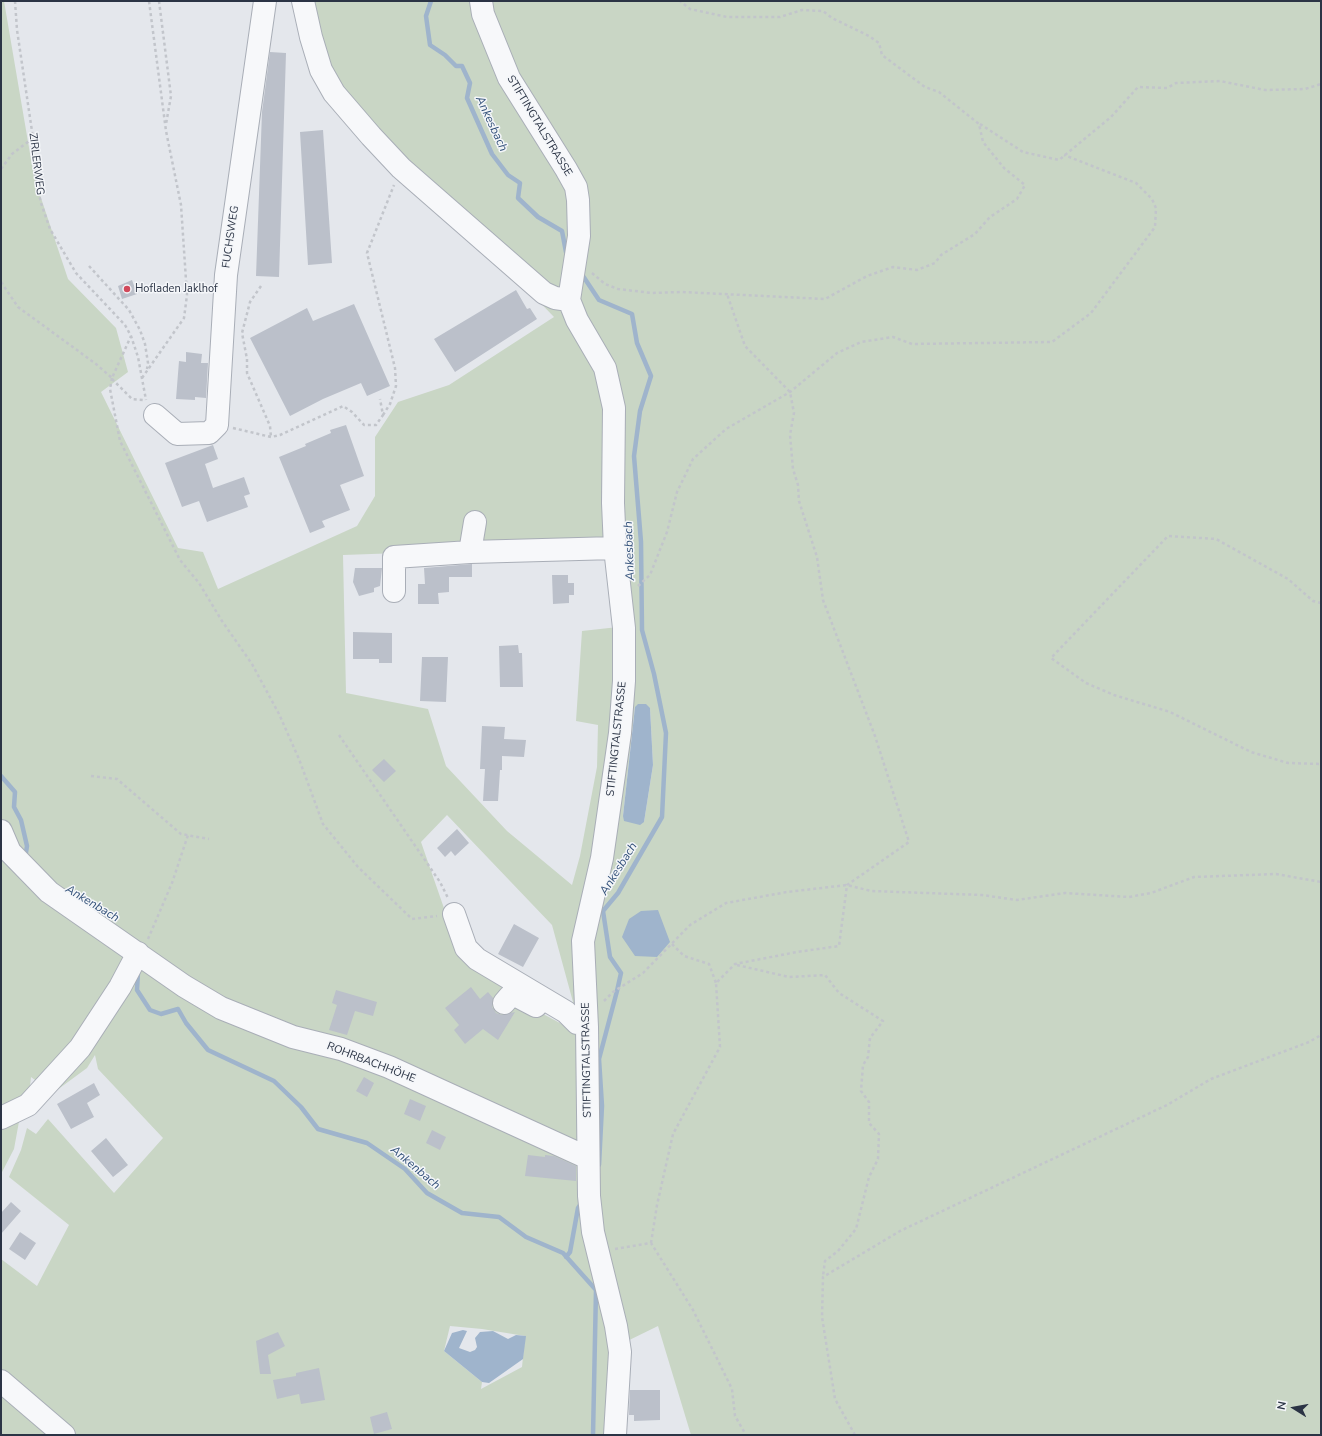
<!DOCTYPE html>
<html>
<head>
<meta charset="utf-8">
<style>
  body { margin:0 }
  #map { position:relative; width:1322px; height:1436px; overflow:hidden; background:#e4e7ec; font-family:"Nunito Sans",sans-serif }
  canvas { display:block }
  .frame { position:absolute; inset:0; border:2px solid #2b3445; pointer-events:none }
  .north { position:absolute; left:1274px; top:1388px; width:40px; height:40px; -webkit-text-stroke:3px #f4f6f9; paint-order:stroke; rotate:281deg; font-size:11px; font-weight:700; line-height:16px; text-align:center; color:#2b3445 }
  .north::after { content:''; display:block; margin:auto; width:14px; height:18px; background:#2b3445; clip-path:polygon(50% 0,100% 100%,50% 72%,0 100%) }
</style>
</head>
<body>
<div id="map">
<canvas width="1322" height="1436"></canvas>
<div class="frame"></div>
<div class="north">N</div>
</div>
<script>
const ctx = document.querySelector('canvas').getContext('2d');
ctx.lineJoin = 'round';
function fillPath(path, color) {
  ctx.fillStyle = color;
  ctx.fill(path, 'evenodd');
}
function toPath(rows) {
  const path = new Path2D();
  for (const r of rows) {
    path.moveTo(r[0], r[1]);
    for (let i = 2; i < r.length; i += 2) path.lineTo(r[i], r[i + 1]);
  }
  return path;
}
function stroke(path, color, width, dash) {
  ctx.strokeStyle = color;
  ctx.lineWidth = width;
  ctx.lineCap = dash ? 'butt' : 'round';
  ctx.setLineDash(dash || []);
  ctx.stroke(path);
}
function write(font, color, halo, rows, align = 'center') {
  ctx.font = font + ' "Nunito Sans",sans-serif';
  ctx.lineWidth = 3;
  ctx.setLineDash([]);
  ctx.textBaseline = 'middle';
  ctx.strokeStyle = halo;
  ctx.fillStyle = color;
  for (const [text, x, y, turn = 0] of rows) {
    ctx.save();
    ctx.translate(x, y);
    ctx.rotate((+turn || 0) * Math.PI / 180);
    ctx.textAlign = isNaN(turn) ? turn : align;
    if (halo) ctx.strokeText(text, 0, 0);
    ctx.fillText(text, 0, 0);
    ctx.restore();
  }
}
fillPath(toPath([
  [1,1,4,1,34,177,68,279,116,328,128,372,101,392,178,548,203,552,218,589,357,526,375,496,375,437,398,402,449,385,554,317,520,282,360,138,324,98,310,1,1321,1,1321,1435,691,1435,658,1326,613,1348,608,1435,75,1435,1,1373,1,1259,37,1286,69,1225,9,1177,21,1150,27,1128,36,1134,48,1119,114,1193,163,1138,98,1069,95,1055,87,1068,53,1093,31,1077,28,1105,1,1115],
  [626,545,627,626,582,631,576,721,598,725,597,767,580,856,572,885,507,831,446,766,428,709,346,693,343,555],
  [635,707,650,708,653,765,644,822,623,816],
  [447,815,552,925,582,1035,521,1002,446,914,421,842],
  [450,1326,482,1329,525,1336,522,1367,481,1389,482,1382,444,1351],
  [20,1116,14,1149,1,1174,1,1126],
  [1,1390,54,1435,1,1435]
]), '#c9d6c5');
fillPath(toPath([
  [638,704,646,704,650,708,653,765,644,822,640,825,624,821,623,816,635,707],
  [658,910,670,942,657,957,635,956,622,937,629,919,641,911],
  [463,1330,467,1331,459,1348,470,1352,475,1350,477,1347,475,1338,480,1332,493,1331,508,1339,516,1335,526,1336,523,1359,489,1383,482,1382,444,1351,452,1333]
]), '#9fb4cc');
stroke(toPath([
  [431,1,426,16,430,45,445,55,456,66,462,66,470,83,467,98,492,154,508,175,520,183,518,198,538,217,562,231,566,252],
  [578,275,583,276,599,300,632,314,637,343,651,376,640,411,634,456,641,542,642,630,654,674,666,733,662,817,618,893,603,911,610,957,621,973,617,991,599,1059,602,1106,599,1165],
  [1,776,15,792,14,807,21,820,27,846,25,859],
  [138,972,137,990,150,1010,161,1014,178,1009,186,1023,208,1050,274,1081,301,1107,318,1129,367,1143,405,1169,427,1193,462,1213,499,1217,526,1237,563,1253,596,1290,593,1435],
  [566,1257,570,1252,578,1208,582,1202]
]), '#9fb4cc', 4.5);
fillPath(toPath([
  [270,52,286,53,279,277,256,276,262,112],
  [323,130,332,263,308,265,300,132],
  [132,280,137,294,122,299,118,286],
  [516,290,527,309,530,308,537,319,455,372,434,339],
  [354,304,390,386,367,396,361,383,323,399,290,416,250,338,307,308,313,321],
  [186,352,202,354,201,363,208,363,206,398,195,397,195,400,176,399,179,361,186,362],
  [346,425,364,476,340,485,350,510,322,521,325,527,310,533,279,457,306,446,305,444,331,433,330,430],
  [213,445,218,459,205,464,213,488,244,477,250,494,244,496,248,507,207,522,199,501,182,507,165,463],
  [472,564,472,577,449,577,449,592,438,593,439,604,418,604,418,584,425,584,424,568],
  [355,568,382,568,380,586,374,588,374,592,359,596,353,582],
  [552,575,568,575,568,583,574,583,574,595,569,595,569,603,553,604],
  [353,632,392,633,392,663,379,663,379,659,353,659],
  [518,645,519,653,522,653,523,687,500,687,499,646],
  [422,657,448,657,446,702,420,701],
  [482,726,505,727,504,739,526,740,524,757,502,756,502,770,500,770,498,801,483,801,485,769,480,769],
  [384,759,396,771,384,782,372,770],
  [457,829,469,843,455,856,451,851,445,857,437,848],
  [514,924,539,938,523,967,498,954],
  [471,987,480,999,488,992,493,998,492,1007,496,1013,502,1015,515,1012,498,1040,483,1029,465,1044,454,1030,459,1025,445,1008],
  [336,990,377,1002,373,1016,355,1011,347,1035,329,1030,337,1005,332,1003],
  [364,1077,374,1083,367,1097,356,1091],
  [94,1083,100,1095,87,1103,94,1117,71,1129,57,1104],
  [410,1099,426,1106,420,1121,404,1114],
  [432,1130,446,1137,440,1150,426,1143],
  [106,1138,128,1165,113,1177,91,1151],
  [528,1155,545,1157,545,1155,554,1156,576,1166,576,1181,525,1176],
  [11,1202,21,1211,1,1234,1,1213],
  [20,1232,36,1243,25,1260,9,1249],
  [278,1332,285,1346,268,1355,271,1374,260,1374,256,1341],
  [319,1368,325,1400,301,1404,299,1394,277,1399,273,1380,296,1376,296,1373],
  [630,1390,660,1390,660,1420,634,1421,634,1415,629,1415],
  [387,1412,392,1429,374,1434,370,1417]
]), '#bbc0ca');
const minor = toPath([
  [303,1,311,37,321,70,334,93,371,136,401,168,544,293,555,298,569,300],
  [481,1,483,14,509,78,566,169,576,187,578,200,579,236,569,300,577,320,605,368,614,408,613,503,615,548,624,628,624,681,620,733,602,858,583,941,587,1027,589,1196,593,1232,616,1326,620,1352,615,1435],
  [155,415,177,434,209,433,217,425,226,275,265,1],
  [475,522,470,552,615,548],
  [394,591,394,557,470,552],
  [1,831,10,852,49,892,184,986,221,1008,293,1037,341,1049,389,1067,588,1158],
  [454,914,466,948,477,959,566,1012,577,1023],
  [504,1003,510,996,515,995,536,1006],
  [1,1118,28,1105,80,1048,120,987,138,953],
  [1,1381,64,1435]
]);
stroke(minor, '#a9aeb7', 24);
stroke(toPath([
  [15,1,17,30,33,138,35,175,41,203,50,229,76,273,125,325,131,336,138,357,146,400],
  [159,1,171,96,166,124],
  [980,124,1023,152,1059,160,1111,117,1138,87,1167,88,1176,83,1220,81,1265,90,1305,89,1321,84],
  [1,169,12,154,33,138],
  [89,266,129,310,140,330,145,344,148,363,147,369],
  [592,273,605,284,618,289,652,293,682,292,825,299,867,276,893,267,917,270,935,263,941,255,975,234,990,217,1017,199,1025,185,1004,168,983,142,979,124,939,92,925,87,882,55,879,43,869,36,832,18,823,11,802,10,780,17,727,17,690,9,680,1],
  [1,282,18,307,96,364,112,378,131,336],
  [261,286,250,302,242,333,247,359,247,373,270,426,271,437],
  [112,378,110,389,120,441,180,560,199,583,222,621,252,664,279,714,299,759,323,824,358,867,412,919,437,916],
  [142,378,184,318,187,295,181,205,166,131,149,1],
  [112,379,132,399,144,400],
  [383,415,390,404,396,386,395,368,367,253,394,185],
  [233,428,271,437,280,435,343,406,352,412,364,425,376,425,383,415,380,399],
  [638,586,650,575,667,532,677,492,693,459,726,429,790,392,837,353,861,342,893,337,912,344,1052,342,1091,313,1155,227,1156,208,1152,199,1136,183,1064,155],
  [1321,603,1313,601,1288,579,1216,539,1168,536,1051,658,1086,683,1114,695,1170,712,1251,752,1288,763,1321,764],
  [339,735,440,882,448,898],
  [91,776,117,779,181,834,209,839],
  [148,939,172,883,188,835],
  [672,944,684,956,709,964,716,983],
  [737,965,789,977,825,975,839,993,883,1021,870,1038,868,1057,863,1065,861,1091,869,1102,869,1123,879,1134,878,1159,869,1177,856,1229,838,1251,825,1261,823,1276],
  [604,1001,613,992,643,973,690,925,726,903,787,892,847,885,871,891,982,895,1017,900,1065,893,1129,897,1151,893,1194,877,1276,874,1321,882],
  [651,1243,657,1205,673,1134,720,1047,716,983,735,964,797,952,839,946,847,885,909,842,875,736,823,600,817,557,799,501,798,485,793,469,790,435,794,413,790,392,745,346,727,294],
  [615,1249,651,1243,693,1310,732,1389,735,1416,746,1435],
  [855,1435,835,1399,822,1317,823,1277,900,1231,1167,1105,1211,1079,1309,1042,1321,1035]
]), '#c2c5cb', 2.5, [3, 3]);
stroke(minor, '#f7f8fa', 22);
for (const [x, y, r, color] of [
  [127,289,4,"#d1495b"]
]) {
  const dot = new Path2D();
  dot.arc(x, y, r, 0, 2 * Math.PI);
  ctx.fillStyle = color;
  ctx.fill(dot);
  stroke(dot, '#f4f6f9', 1.5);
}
write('11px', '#2b3445', '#f4f6f9', [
  ["STIFTINGTALSTRASSE",539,126,59],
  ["ZIRLERWEG",36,164,83],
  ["FUCHSWEG",231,237,-82],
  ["STIFTINGTALSTRASSE",617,739,-84],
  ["STIFTINGTALSTRASSE",587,1060,-91],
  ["ROHRBACHHÖHE",371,1063,21]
]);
write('11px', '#2b3445', '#f4f6f9', [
  ["Hofladen Jaklhof",135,289]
], 'left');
write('italic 12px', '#34527a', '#f4f6f9', [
  ["Ankesbach",491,124,65],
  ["Ankesbach",630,551,-92],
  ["Ankesbach",619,869,-58],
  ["Ankenbach",92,904,31],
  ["Ankenbach",415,1168,40]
]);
</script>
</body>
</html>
